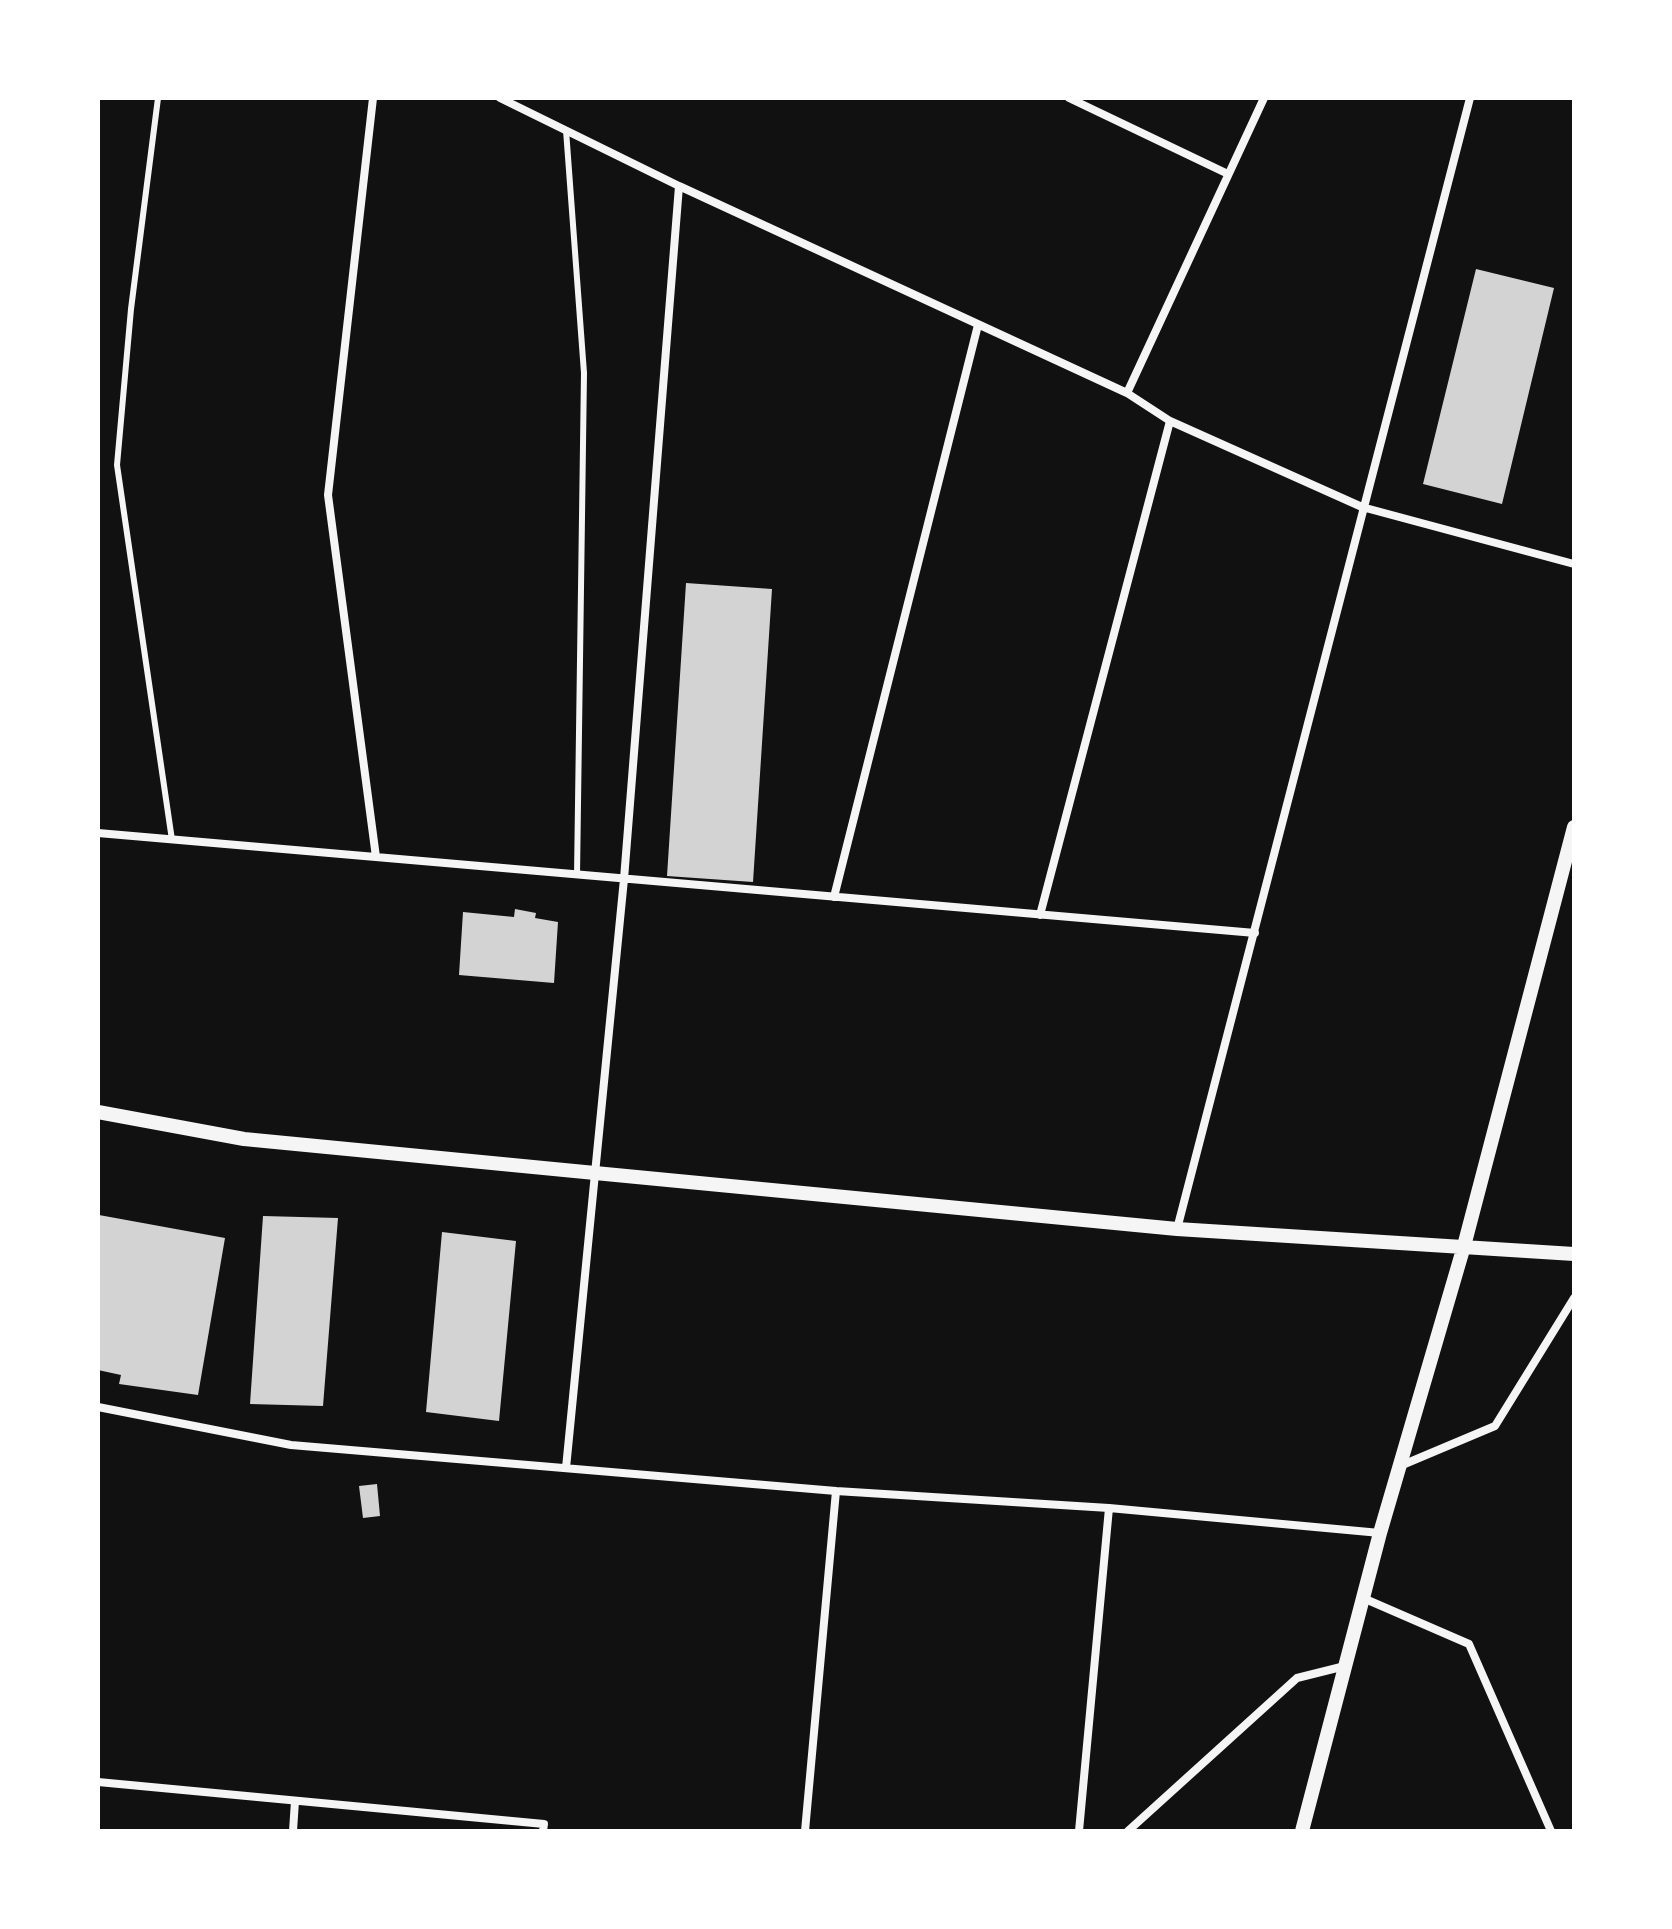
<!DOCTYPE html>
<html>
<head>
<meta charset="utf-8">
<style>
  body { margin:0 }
  #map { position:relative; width:1672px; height:1929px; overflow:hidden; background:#111; font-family:Inter,sans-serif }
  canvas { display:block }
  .frame { position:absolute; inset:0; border:100px solid #fff; pointer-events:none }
</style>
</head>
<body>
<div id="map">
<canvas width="1672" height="1929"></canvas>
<div class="frame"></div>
</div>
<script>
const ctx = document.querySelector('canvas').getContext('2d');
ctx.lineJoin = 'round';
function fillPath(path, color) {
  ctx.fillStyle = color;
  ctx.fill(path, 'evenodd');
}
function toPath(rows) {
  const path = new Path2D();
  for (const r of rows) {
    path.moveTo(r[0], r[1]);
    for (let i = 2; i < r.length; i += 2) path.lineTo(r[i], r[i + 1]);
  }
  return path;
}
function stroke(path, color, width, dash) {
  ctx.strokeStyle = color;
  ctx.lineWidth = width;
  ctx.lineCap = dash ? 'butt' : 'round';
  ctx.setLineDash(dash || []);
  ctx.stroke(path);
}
fillPath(toPath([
  [1476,269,1554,288,1502,504,1423,484],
  [686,583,772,589,753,882,667,876],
  [515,909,536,913,535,918,558,922,554,983,459,975,463,912,514,917],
  [99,1215,225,1238,198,1395,119,1384,121,1375,98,1370],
  [263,1216,338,1218,323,1406,250,1404],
  [442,1232,516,1241,499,1421,426,1412],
  [377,1484,380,1516,363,1518,359,1486]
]), '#d3d3d3');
stroke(toPath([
  [158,98,131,309,117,465,172,840],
  [566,130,584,373,577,875]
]), '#f5f5f5', 6);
stroke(toPath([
  [373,98,328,495,376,857],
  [500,98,679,186,1127,393,1170,421,1362,507,1574,564],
  [1069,98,1228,174],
  [1127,393,1264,98],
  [98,833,1255,933],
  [834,897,978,325],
  [1040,915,1170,421],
  [1177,1229,1470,98],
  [98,1407,291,1445,836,1491,1109,1508,1380,1533],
  [1400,1466,1495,1426,1574,1298],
  [566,1468,624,879,679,186],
  [1363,1598,1469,1644,1551,1831],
  [98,1782,544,1824,543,1831],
  [293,1831,295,1801],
  [805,1831,836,1491],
  [1079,1831,1109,1508],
  [1128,1831,1297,1678,1345,1666]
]), '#f5f5f5', 8);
stroke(toPath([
  [98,1112,244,1139,595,1173,1177,1229,1574,1254],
  [1302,1831,1380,1533,1464,1246,1574,827]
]), '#f5f5f5', 14);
</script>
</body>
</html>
